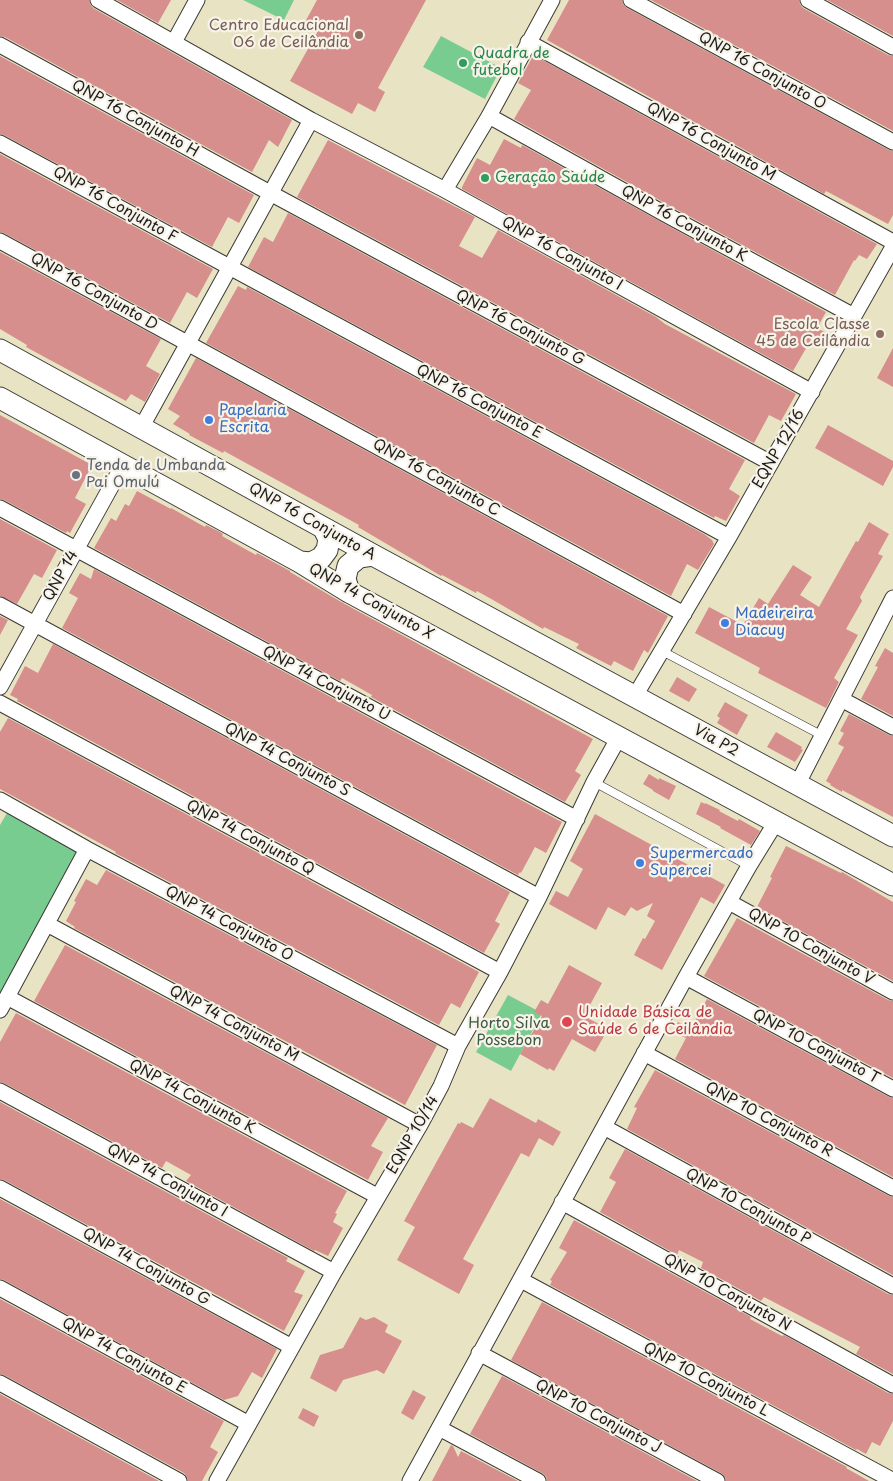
<!DOCTYPE html>
<html>
<head>
<meta charset="utf-8">
<style>
  body { margin:0 }
  canvas { display:block; background:#e8e3c3 }
</style>
</head>
<body>
<canvas width="893" height="1481"></canvas>
<script>
const ctx = document.querySelector('canvas').getContext('2d');
ctx.lineJoin = 'round';
function fillPath(path, color) {
  ctx.fillStyle = color;
  ctx.fill(path, 'evenodd');
}
function toPath(rows) {
  const path = new Path2D();
  for (const r of rows) {
    path.moveTo(r[0], r[1]);
    for (let i = 2; i < r.length; i += 2) path.lineTo(r[i], r[i + 1]);
  }
  return path;
}
function stroke(path, color, width, dash) {
  ctx.strokeStyle = color;
  ctx.lineWidth = width;
  ctx.lineCap = dash ? 'butt' : 'round';
  ctx.setLineDash(dash || []);
  ctx.stroke(path);
}
function write(font, color, halo, rows, align = 'center') {
  ctx.font = font + ' "Playpen Sans",sans-serif';
  ctx.lineWidth = 4.5;
  ctx.setLineDash([]);
  ctx.textBaseline = 'middle';
  ctx.strokeStyle = halo;
  ctx.fillStyle = color;
  for (const [text, x, y, turn = 0] of rows) {
    ctx.save();
    ctx.translate(x, y);
    ctx.rotate((+turn || 0) * Math.PI / 180);
    ctx.textAlign = isNaN(turn) ? turn : align;
    if (halo) ctx.strokeText(text, 0, 0);
    ctx.fillText(text, 0, 0);
    ctx.restore();
  }
}
fillPath(toPath([
  [243,0,294,0,284,20],
  [441,36,501,68,485,99,423,67],
  [7,813,77,852,0,993,0,825],
  [508,995,542,1013,511,1071,476,1052]
]), '#79cc8f');
fillPath(toPath([
  [0,0,89,0,90,4,93,8,292,120,278,147,269,140,252,172,5,37,0,36],
  [117,0,171,0,158,23],
  [317,0,426,0,378,88,385,92,375,112,358,103,352,114,290,81,318,31,304,24],
  [569,0,622,0,623,4,627,8,889,150,893,151,893,215,888,224,826,191,824,194,547,40],
  [651,0,799,0,800,4,803,8,888,55,893,56,893,131],
  [827,0,893,0,893,36],
  [0,56,254,195,239,223,228,217,212,247,4,135,0,134],
  [535,56,877,244,867,259,859,255,855,261,854,260,835,295,670,206,514,119,531,90,518,83,532,58],
  [504,139,521,148,522,145,661,222,826,312,817,328,828,334,821,346,813,336,793,371,462,189,462,187,477,158,490,165],
  [328,140,475,217,459,246,482,258,498,230,656,317,665,324,796,394,781,421,769,415,754,443,297,197],
  [0,154,213,269,197,298,187,292,170,323,4,233,0,232],
  [288,213,745,460,729,489,740,496,726,521,715,516,714,518,248,267,264,237,273,242],
  [0,252,161,339,146,366,160,374,145,402,131,394,126,401,26,347,27,345,0,329],
  [238,286,246,290,247,287,704,534,712,540,714,544,698,570,687,564,671,596,206,343],
  [893,348,893,387,877,378],
  [196,358,668,616,648,653,644,650,633,671,614,661,611,666,576,648,579,644,544,627,543,629,493,600,477,591,476,593,442,575,441,576,358,527,359,525,224,451,223,453,189,435,190,434,173,424,180,416,168,409],
  [0,415,92,465,75,498,86,504,70,533,67,531,66,533,4,500,0,499],
  [828,425,893,461,893,467,883,486,815,448],
  [137,491,171,509,171,508,205,527,206,525,218,531,223,534,222,536,256,555,257,553,290,571,290,572,343,603,593,739,575,771,581,775,565,802,371,697,372,695,342,678,340,681,94,548,111,518,116,521,125,504,129,506],
  [0,519,57,550,42,578,34,574,17,604,0,596],
  [869,522,889,534,878,554,883,556,860,597,862,601,846,629,858,635,834,678,839,682,826,708,758,673,760,668,695,633,709,607,743,625,759,598,768,604,793,565,812,577,800,595,819,607,856,541,858,542],
  [94,569,558,820,562,822,546,853,535,847,521,873,520,872,518,875,62,628,78,598,69,593,80,573,91,579],
  [0,616,8,620,0,635],
  [53,644,510,892,495,921,500,924,484,953,17,701,18,699,10,695,25,666,38,673],
  [885,648,893,653,893,716,861,699,878,667,875,666],
  [677,677,697,689,689,702,669,691],
  [725,702,748,715,737,735,717,723,720,718,717,716],
  [849,714,889,735,893,736,893,817,842,790,842,792,830,785,831,784,826,781,844,747,838,744,844,733,840,731],
  [8,718,479,972,460,1008,451,1003,439,1025,115,853,116,852,0,789,0,732],
  [776,732,802,747,801,749,803,750,795,762,767,747],
  [649,774,659,780,659,778,676,786,669,800,653,791,653,790,643,784],
  [701,802,705,804,705,803,720,810,719,811,738,821,739,819,760,831,751,845,720,828,721,827,696,814],
  [595,814,725,885,714,904,701,897,662,970,634,955,643,938,645,939,655,921,647,916,653,903,637,911,631,907,625,916,608,907,596,930,549,904,556,891,568,897,583,869,570,861],
  [786,846,841,873,842,872,893,902,893,981,757,907,772,878,770,877],
  [106,870,437,1045,405,1105,74,928,75,927,66,921,76,902,74,901,86,879,97,885],
  [737,918,888,1000,893,1001,893,1078,704,976],
  [65,945,388,1118,371,1146,383,1152,368,1180,34,1001],
  [569,965,602,983,584,1016,608,1029,595,1052,572,1039,554,1071,549,1068,548,1070,520,1054,542,1016,534,1012,541,1000,548,1004],
  [707,999,889,1097,893,1098,893,1177,675,1059,686,1038,673,1032,678,1022,691,1028],
  [16,1013,347,1191,335,1213,337,1214,333,1222,343,1228,328,1256,315,1250,314,1251,186,1181,191,1175,166,1161,162,1168,4,1083,0,1082,0,1042],
  [655,1070,889,1196,893,1197,893,1275,627,1129,637,1108,634,1107],
  [490,1098,536,1123,538,1119,561,1132,553,1146,539,1138,529,1157,521,1153,463,1259,474,1265,459,1294,397,1260,415,1227,404,1221,458,1123,460,1124,461,1122,473,1128],
  [0,1102,288,1258,286,1261,305,1271,294,1292,303,1295,284,1331,4,1180,0,1179],
  [625,1149,888,1294,893,1295,893,1374,856,1354,860,1347,764,1297,761,1301,701,1268,703,1262,679,1250,677,1255,600,1212,616,1182,609,1178],
  [0,1199,277,1349,262,1378,252,1372,238,1396,224,1400,4,1280,0,1279],
  [574,1220,751,1317,750,1319,782,1336,784,1335,888,1393,893,1394,893,1421,880,1446,872,1442,866,1454,857,1449,856,1450,550,1285,552,1281,550,1280,567,1252,559,1248],
  [0,1299,224,1421,210,1447,218,1452,202,1481,188,1481,187,1477,184,1473,4,1375,0,1374],
  [542,1302,847,1467,846,1468,869,1481,726,1481,725,1477,721,1473,511,1360],
  [360,1317,366,1320,374,1317,388,1325,385,1332,402,1341,384,1374,377,1370,343,1380,336,1392,310,1378,320,1355,343,1348],
  [502,1376,697,1481,547,1481,546,1476,542,1473,470,1434],
  [413,1390,426,1397,413,1420,401,1413],
  [0,1394,159,1481,0,1481],
  [303,1408,319,1416,314,1427,298,1418],
  [451,1445,453,1446,458,1457,461,1451,518,1481,432,1481]
]), '#d68f8c');
const lane = toPath([
  [662,651,823,736],
  [594,782,749,866]
]);
const street = toPath([
  [98,0,311,120,445,190,812,392],
  [631,0,893,142],
  [808,0,893,47],
  [174,42,197,0],
  [528,42,893,242],
  [0,45,270,193,771,463],
  [489,116,665,214,854,316],
  [0,143,729,537],
  [445,190,489,116,552,0],
  [0,241,684,614],
  [141,428,311,120],
  [0,508,577,819],
  [0,605,539,897],
  [0,687,123,465],
  [635,696,729,537,893,247],
  [841,699,893,727],
  [0,703,500,972],
  [797,785,893,598],
  [0,800,87,849,458,1046],
  [729,902,893,992],
  [47,924,420,1125],
  [686,977,893,1089],
  [7,997,377,1196],
  [0,1010,87,849],
  [644,1053,893,1188],
  [0,1091,334,1272],
  [604,1127,893,1286],
  [0,1188,292,1347],
  [562,1202,893,1385],
  [521,1280,890,1479],
  [0,1288,249,1424],
  [479,1353,717,1481],
  [0,1383,179,1481],
  [439,1428,538,1481],
  [217,1481,334,1272,420,1125,441,1086,458,1046,500,972,539,897,594,782,619,737],
  [410,1481,686,977,749,866,776,822]
]);
const secondary = toPath([
  [0,350,373,555,893,836],
  [0,398,300,562,349,592,893,885],
  [300,562,311,563,321,558,327,550,329,539,324,529],
  [349,592,345,579,348,566,359,557,373,555]
]);
stroke(lane, '#3b3a35', 9);
stroke(street, '#3b3a35', 17);
stroke(secondary, '#3b3a35', 23);
stroke(lane, '#fff', 8);
stroke(street, '#fff', 15);
stroke(secondary, '#fff', 21);
for (const [x, y, r, color] of [
  [359,35,5,"#8d6e63"],
  [463,63,5,"#2e9e5b"],
  [485,178,5,"#2e9e5b"],
  [880,334,5,"#8d6e63"],
  [209,420,5,"#3f7fe0"],
  [76,475,5,"#6b7280"],
  [725,623,5,"#3f7fe0"],
  [640,863,5,"#3f7fe0"],
  [567,1022,6,"#e0444e"]
]) {
  const dot = new Path2D();
  dot.arc(x, y, r, 0, 2 * Math.PI);
  ctx.fillStyle = color;
  ctx.fill(dot);
  stroke(dot, '#f7f3e8', 2);
}
write('15px', '#785e54', '#f7f3e8', [
  ["Centro Educacional",349,26],
  ["06 de Ceilândia",349,43],
  ["Escola Classe",870,325],
  ["45 de Ceilândia",870,342]
], 'right');
write('15px', '#27864d', '#f7f3e8', [
  ["Quadra de",473,54],
  ["futebol",473,71],
  ["Geração Saúde",495,178]
], 'left');
write('15px', '#1c1c1c', '#f7f3e8', [
  ["QNP 16 Conjunto O",762,71,29],
  ["QNP 16 Conjunto H",135,119,29],
  ["QNP 16 Conjunto M",711,142,29],
  ["QNP 16 Conjunto F",115,205,29],
  ["QNP 16 Conjunto K",684,224,29],
  ["QNP 16 Conjunto I",562,254,29],
  ["QNP 16 Conjunto D",94,292,29],
  ["QNP 16 Conjunto G",520,328,28],
  ["QNP 16 Conjunto E",479,402,28],
  ["EQNP 12/16",779,449,-60],
  ["QNP 16 Conjunto C",436,478,29],
  ["QNP 16 Conjunto A",312,522,29],
  ["QNP 14",61,576,-61],
  ["QNP 14 Conjunto X",371,602,29],
  ["QNP 14 Conjunto U",326,684,28],
  ["Via P2",716,741,29],
  ["QNP 14 Conjunto S",287,760,28],
  ["QNP 14 Conjunto Q",250,838,28],
  ["QNP 14 Conjunto O",229,924,28],
  ["QNP 10 Conjunto V",811,947,29],
  ["QNP 14 Conjunto M",234,1024,28],
  ["QNP 10 Conjunto T",816,1047,28],
  ["QNP 14 Conjunto K",192,1097,28],
  ["QNP 10 Conjunto R",769,1120,28],
  ["EQNP 10/14",413,1135,-60],
  ["QNP 14 Conjunto I",167,1181,29],
  ["QNP 10 Conjunto P",748,1207,29],
  ["QNP 14 Conjunto G",146,1267,29],
  ["QNP 10 Conjunto N",727,1293,29],
  ["QNP 14 Conjunto E",124,1356,29],
  ["QNP 10 Conjunto L",706,1380,28],
  ["QNP 10 Conjunto J",598,1417,28]
]);
write('15px', '#366cbe', '#f7f3e8', [
  ["Papelaria",219,411],
  ["Escrita",219,428],
  ["Madeireira",735,614],
  ["Diacuy",735,631],
  ["Supermercado",650,854],
  ["Supercei",650,871]
], 'left');
write('15px', '#5b616d', '#f7f3e8', [
  ["Tenda de Umbanda",86,466],
  ["Pai Omulú",86,483]
], 'left');
write('15px', '#be3a42', '#f7f3e8', [
  ["Unidade Básica de",578,1013],
  ["Saúde 6 de Ceilândia",578,1030]
], 'left');
write('15px', '#3d5a44', '#f7f3e8', [
  ["Horto Silva",509,1024],
  ["Possebon",509,1041]
]);
</script>
</body>
</html>
